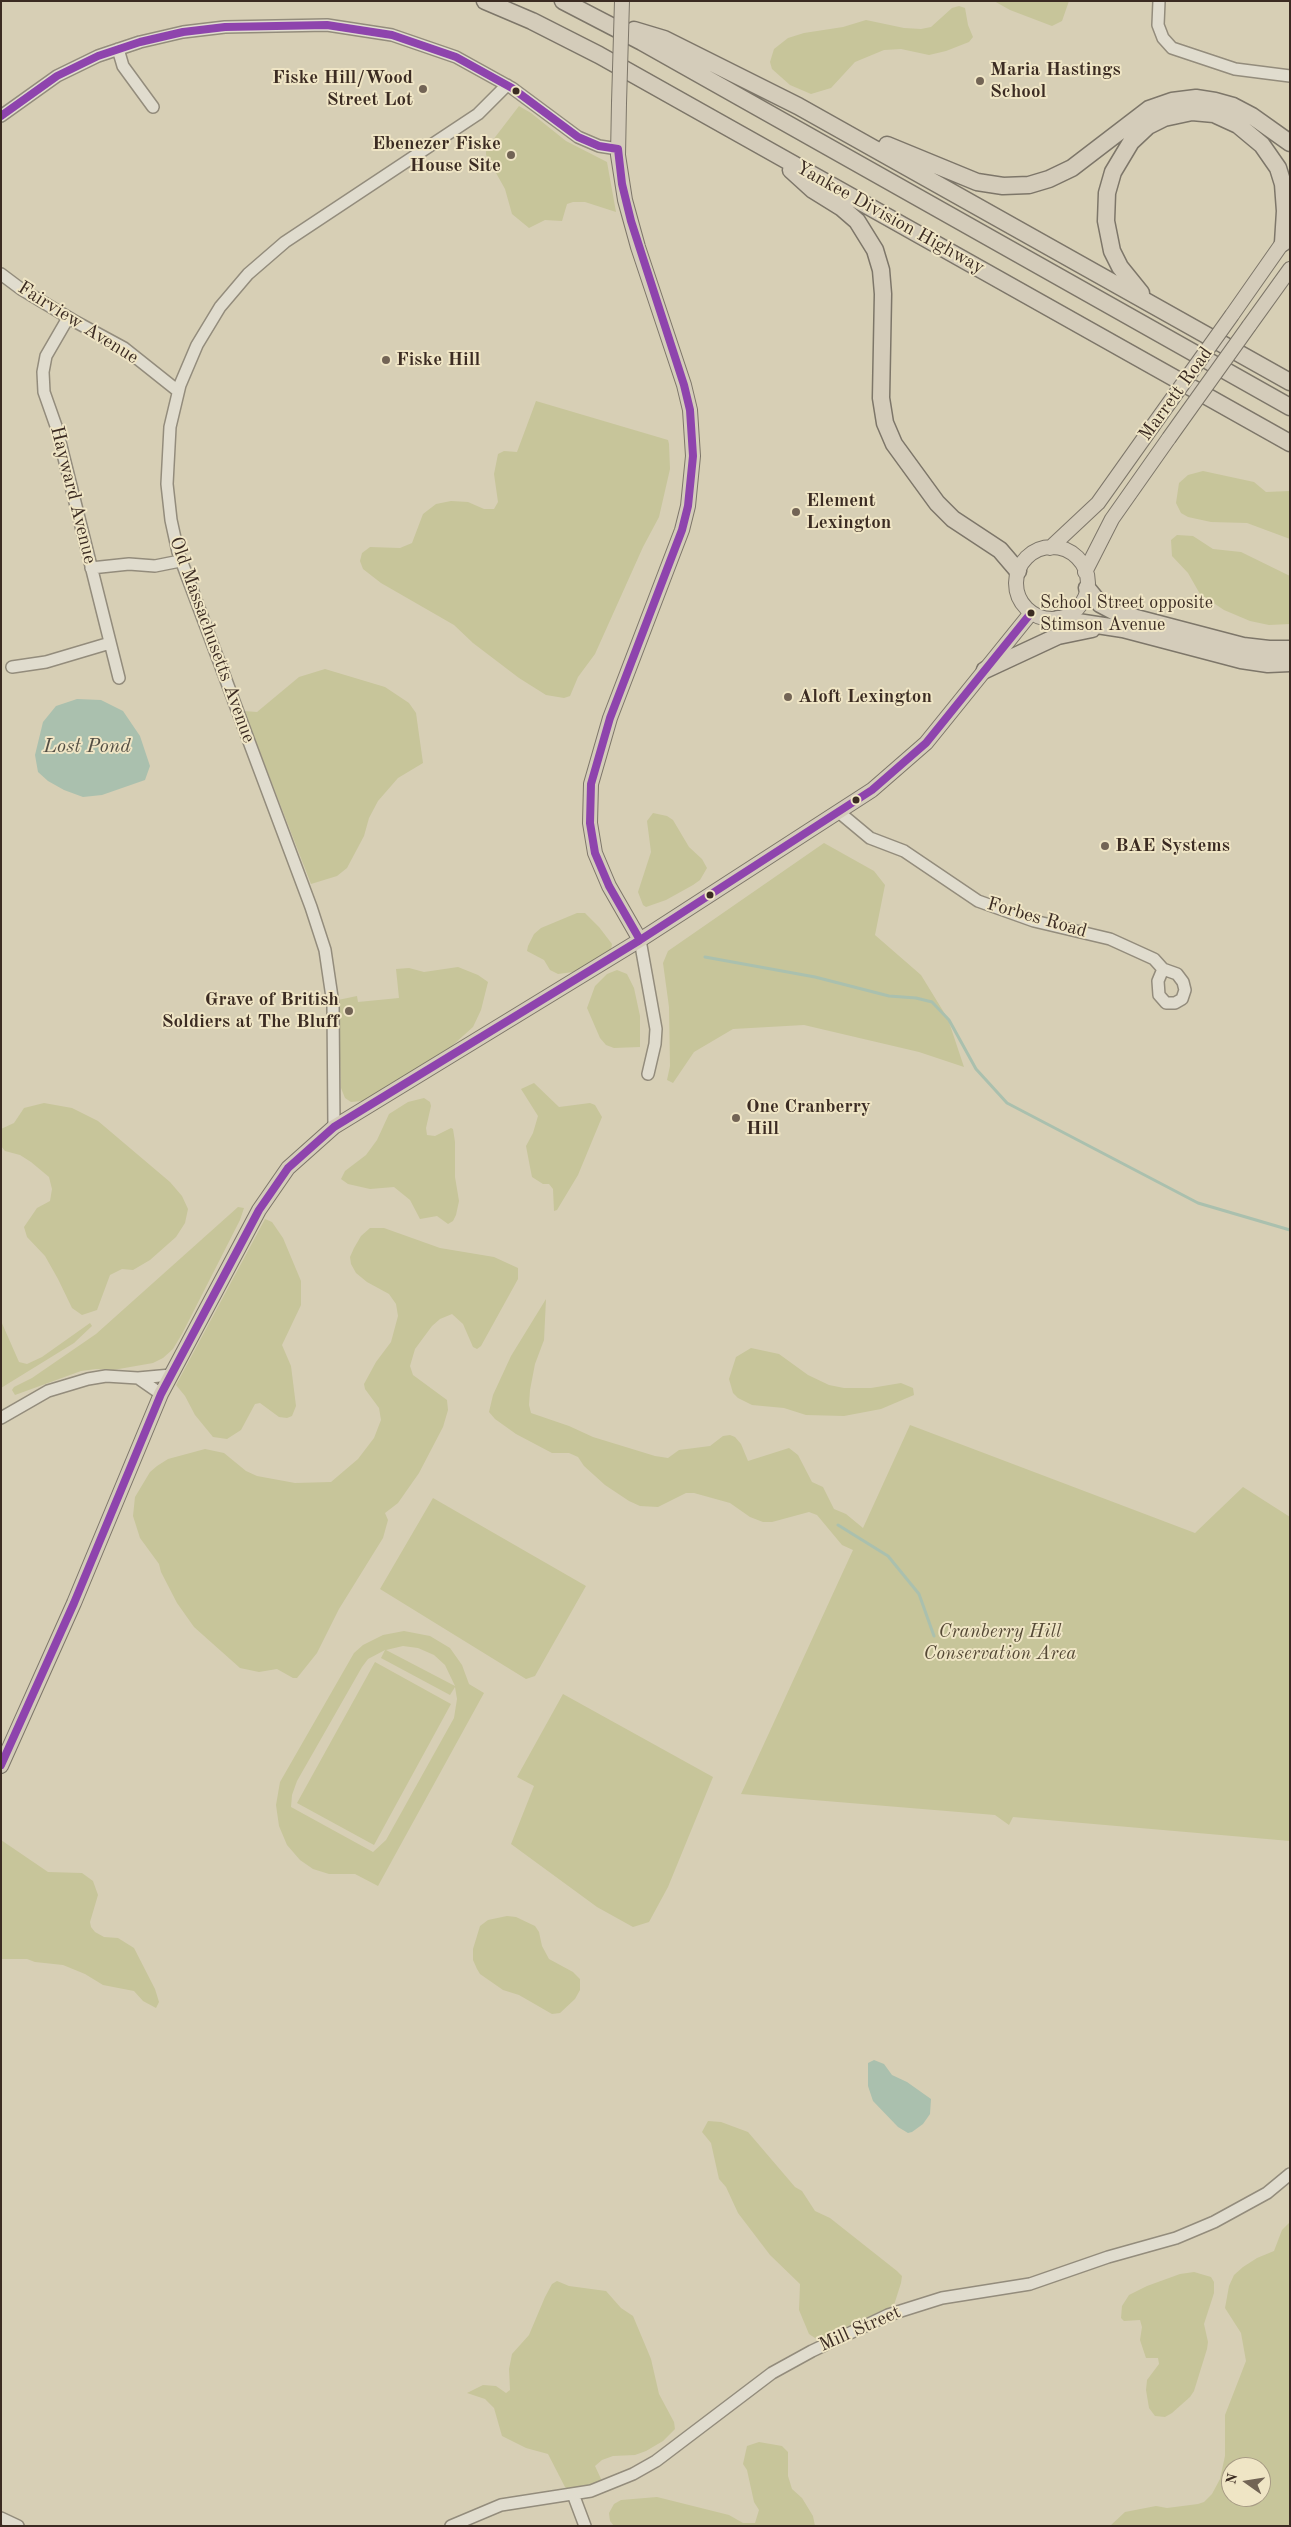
<!DOCTYPE html>
<html>
<head>
<meta charset="utf-8">
<style>
  body { margin:0 }
  #map { position:relative; width:1291px; height:2527px; overflow:hidden; background:#d7cfb5; font-family:"Old Standard TT",serif }
  canvas { display:block }
  .frame { position:absolute; inset:0; border:2px solid #3b2b22; pointer-events:none }
  .north { position:absolute; left:1221px; top:2457px; width:50px; height:50px; box-sizing:border-box; background:#efe5c5; border:1px solid #a79b84; border-radius:50%; rotate:283deg; font-size:14px; font-weight:700; line-height:20px; text-align:center; color:#3b2b22 }
  .north::after { content:''; display:block; margin:auto; width:18px; height:22px; background:#726455; clip-path:polygon(50% 0,100% 100%,50% 72%,0 100%) }
</style>
</head>
<body>
<div id="map">
<canvas width="1291" height="2527"></canvas>
<div class="frame"></div>
<div class="north">N</div>
</div>
<script>
const ctx = document.querySelector('canvas').getContext('2d');
ctx.lineJoin = 'round';
function fillPath(path, color) {
  ctx.fillStyle = color;
  ctx.fill(path, 'evenodd');
}
function toPath(rows) {
  const path = new Path2D();
  for (const r of rows) {
    if (r.length === 3) {
      path.moveTo(r[0] + r[2], r[1]);
      path.arc(r[0], r[1], r[2], 0, 2 * Math.PI);
      continue;
    }
    path.moveTo(r[0], r[1]);
    for (let i = 2; i < r.length; i += 2) path.lineTo(r[i], r[i + 1]);
  }
  return path;
}
function stroke(path, color, width, dash) {
  ctx.strokeStyle = color;
  ctx.lineWidth = width;
  ctx.lineCap = dash ? 'butt' : 'round';
  ctx.setLineDash(dash || []);
  ctx.stroke(path);
}
function write(font, color, halo, rows, align = 'center') {
  ctx.font = font + ' "Old Standard TT",serif';
  ctx.lineWidth = 4;
  ctx.setLineDash([]);
  ctx.textBaseline = 'middle';
  ctx.strokeStyle = halo;
  ctx.fillStyle = color;
  for (const [text, x, y, turn = 0] of rows) {
    ctx.save();
    ctx.translate(x, y);
    ctx.rotate((+turn || 0) * Math.PI / 180);
    ctx.textAlign = isNaN(turn) ? turn : align;
    if (halo) ctx.strokeText(text, 0, 0);
    ctx.fillText(text, 0, 0);
    ctx.restore();
  }
}
fillPath(toPath([
  [994,1,1069,1,1062,21,1052,26,1010,10],
  [959,6,965,8,968,25,973,37,969,42,946,51,929,55,901,49,884,50,855,62,831,88,811,94,790,85,772,69,770,62,774,49,788,38,804,33,843,27,866,20,904,28,921,29,931,27,952,8],
  [519,106,531,113,566,141,607,162,616,212,585,202,573,202,567,204,562,221,545,220,529,228,512,214,505,189,486,155,486,149],
  [536,401,668,440,669,444,670,469,659,517,643,547,595,654,578,677,570,696,564,698,546,695,519,678,473,643,454,625,381,583,363,569,360,561,362,553,370,547,400,548,412,543,423,514,436,504,451,501,468,502,484,509,494,509,498,502,494,474,498,454,504,451,517,452],
  [1203,471,1254,482,1266,492,1290,491,1290,539,1247,523,1211,522,1188,517,1181,513,1176,503,1179,483,1188,475],
  [1177,535,1193,536,1213,549,1241,552,1290,576,1290,624,1269,625,1250,621,1224,610,1200,594,1188,573,1172,556,1171,540],
  [325,669,385,687,409,703,416,713,423,763,398,778,378,801,369,818,364,836,347,868,337,876,311,884,244,711,257,712,299,677],
  [653,813,667,816,673,820,689,847,702,859,707,868,700,880,693,885,666,900,646,907,643,905,638,892,651,852,647,821],
  [824,843,874,871,885,885,875,935,921,975,948,1019,964,1067,919,1052,804,1025,733,1029,694,1052,673,1083,667,1080,670,1066,669,1007,663,963,668,951],
  [577,913,585,913,599,927,612,944,611,951,573,972,558,974,550,970,544,960,527,951,528,946,534,934,541,928],
  [458,967,478,975,488,982,481,1010,473,1027,444,1053,362,1101,351,1102,345,1098,341,1088,338,1000,357,996,358,1002,399,998,396,969,409,968,424,972],
  [617,970,627,974,634,988,640,1016,640,1047,614,1048,606,1045,600,1038,587,1008,595,986,607,974],
  [534,1083,559,1107,590,1103,595,1105,602,1117,578,1175,557,1210,554,1211,553,1189,549,1184,543,1184,532,1177,530,1167,526,1146,533,1133,538,1116,521,1089],
  [424,1098,430,1102,431,1106,426,1128,427,1135,435,1136,451,1128,453,1129,455,1142,455,1177,459,1201,456,1215,453,1221,448,1224,437,1216,420,1219,410,1200,394,1187,370,1189,348,1184,341,1179,345,1171,366,1155,377,1140,389,1114,408,1102],
  [44,1103,72,1108,98,1121,170,1182,182,1196,188,1209,185,1223,176,1237,150,1260,133,1270,122,1269,110,1275,97,1310,82,1315,72,1308,58,1279,45,1256,27,1237,24,1227,37,1208,50,1201,52,1189,49,1177,31,1162,20,1155,5,1151,1,1146,1,1129,14,1123,24,1108],
  [238,1207,244,1208,240,1220,182,1334,173,1349,163,1358,153,1363,113,1370,96,1369,81,1371,15,1395,12,1390,14,1387,32,1378,96,1334],
  [265,1219,272,1222,283,1238,301,1281,301,1305,282,1345,291,1366,296,1406,292,1416,287,1418,279,1417,260,1403,255,1404,241,1430,227,1439,213,1437,195,1415,185,1396,176,1385],
  [370,1228,384,1228,440,1248,494,1257,518,1268,518,1279,481,1346,477,1349,473,1347,463,1324,452,1314,440,1319,432,1326,415,1349,410,1366,413,1375,447,1400,448,1410,443,1427,419,1473,398,1503,385,1513,388,1520,383,1538,339,1609,317,1653,297,1678,293,1678,277,1669,259,1672,240,1668,194,1627,177,1603,161,1572,159,1564,140,1538,133,1516,135,1497,150,1472,157,1466,168,1459,205,1449,224,1453,246,1471,257,1476,295,1483,331,1482,358,1459,374,1438,381,1420,379,1408,365,1389,364,1384,376,1362,391,1342,398,1316,396,1304,389,1294,367,1282,356,1273,351,1264,350,1257,354,1248,361,1236],
  [546,1299,544,1340,535,1364,530,1390,529,1405,531,1413,569,1426,593,1437,655,1456,668,1458,679,1450,710,1446,723,1436,730,1435,735,1437,741,1444,748,1461,789,1448,798,1455,812,1482,823,1487,834,1509,846,1514,863,1528,910,1425,1195,1533,1243,1487,1290,1517,1290,1841,1013,1817,1009,1825,995,1815,741,1794,853,1550,842,1545,817,1515,809,1512,772,1522,763,1522,750,1517,730,1503,694,1493,686,1493,658,1507,640,1506,629,1501,605,1485,584,1466,578,1457,569,1453,552,1453,516,1434,495,1419,489,1412,493,1395,511,1356],
  [1,1321,19,1362,27,1364,42,1357,90,1323,92,1326,74,1343,1,1388],
  [751,1348,779,1354,808,1375,829,1385,844,1388,871,1388,901,1383,913,1388,914,1395,881,1409,844,1416,806,1415,784,1408,752,1405,738,1398,733,1393,729,1379,736,1357],
  [433,1498,586,1586,535,1676,526,1679,380,1589],
  [404,1631,430,1636,450,1648,462,1665,469,1684,484,1693,378,1886,355,1874,329,1874,313,1869,300,1860,287,1845,279,1826,276,1805,280,1782,354,1653,363,1645,383,1635],
  [403,1646,418,1648,434,1655,445,1665,455,1686,386,1650],
  [385,1650,381,1658,450,1695,455,1687,457,1699,454,1718,386,1840,373,1852,291,1807,292,1795,297,1781,362,1667,368,1659],
  [375,1662,451,1704,374,1845,297,1803],
  [563,1694,713,1777,668,1887,649,1922,633,1927,597,1907,511,1844,534,1786,517,1777],
  [1,1840,48,1872,82,1873,93,1881,98,1895,90,1922,91,1927,95,1932,104,1937,118,1938,134,1948,155,1989,159,2002,156,2008,143,2001,134,1991,103,1985,85,1974,63,1965,35,1962,27,1959,1,1959],
  [507,1916,516,1917,535,1926,539,1932,542,1946,549,1959,573,1972,580,1979,580,1990,575,1999,560,2013,552,2014,519,1995,503,1990,480,1974,477,1969,473,1960,473,1949,480,1926,488,1920],
  [708,2121,721,2122,748,2132,795,2187,802,2191,815,2211,830,2218,897,2271,902,2276,901,2283,894,2305,818,2340,809,2334,799,2310,800,2284,770,2255,738,2213,726,2187,719,2179,711,2143,702,2132],
  [1290,2222,1290,2526,1110,2526,1125,2512,1156,2506,1167,2508,1198,2504,1204,2502,1212,2494,1220,2479,1225,2456,1225,2415,1246,2361,1241,2333,1225,2308,1229,2286,1234,2275,1243,2267,1257,2258,1274,2251,1282,2230],
  [1231,2467,1261,2467,1261,2497,1231,2497],
  [1194,2272,1211,2277,1214,2282,1214,2293,1204,2324,1208,2342,1207,2349,1194,2391,1190,2397,1172,2413,1165,2417,1155,2416,1149,2408,1146,2390,1147,2380,1159,2364,1158,2358,1146,2358,1140,2340,1142,2327,1140,2320,1124,2321,1121,2318,1122,2306,1129,2295,1147,2286,1180,2274],
  [557,2281,569,2286,606,2291,621,2308,633,2316,651,2359,659,2394,674,2422,675,2429,663,2441,646,2451,635,2455,613,2456,602,2460,595,2466,601,2479,600,2484,570,2490,565,2487,548,2454,526,2448,502,2436,494,2408,485,2399,467,2393,483,2385,496,2386,506,2393,510,2390,509,2369,512,2354,529,2335,545,2297,552,2284],
  [759,2442,782,2446,788,2452,788,2476,792,2489,802,2498,813,2516,815,2526,614,2526,610,2521,609,2513,614,2504,621,2500,657,2497,729,2515,743,2523,755,2523,759,2510,754,2502,747,2470,743,2464,747,2446]
]), '#c7c59a');
fillPath(toPath([
  [77,699,101,700,123,711,140,736,150,766,145,780,102,795,83,797,64,790,48,781,38,772,35,755,43,722,56,706],
  [874,2060,884,2064,892,2075,907,2082,931,2099,930,2114,923,2124,912,2132,908,2133,898,2127,873,2101,868,2086,868,2063]
]), '#aac0ae');
stroke(toPath([
  [705,957,815,977,889,996,916,998,932,1002,949,1020,976,1069,1007,1103,1198,1203,1290,1230],
  [838,1525,888,1556,919,1594,934,1636]
]), '#aac0ae', 3);
const minor = toPath([
  [1159,1,1158,25,1163,38,1172,48,1235,69,1290,76],
  [118,49,123,66,153,107],
  [1,116,57,76,98,56,140,42,183,32,225,27,327,25,392,35,456,57,512,88,578,137,599,146,618,149],
  [1,274,21,289,76,322,124,348,178,391],
  [68,318,46,356,43,372,44,392,56,426,119,678],
  [91,568,129,564,155,566,180,561],
  [12,667,46,662,110,643],
  [840,813,870,838,904,851,978,901,1034,921,1110,939,1154,959,1163,969,1158,981,1159,995,1166,1003,1175,1003,1182,999,1185,990,1183,982,1177,974,1163,969],
  [640,940,656,1029,655,1044,648,1074],
  [334,1127,333,1004,325,950,311,907,178,552,171,520,167,484,170,427,180,385,197,345,220,307,248,274,285,242,478,114,507,85],
  [138,1378,161,1394],
  [1,1418,48,1391,88,1379,106,1376,138,1378,171,1375],
  [573,2494,585,2526],
  [1,2518,18,2526],
  [451,2526,501,2505,591,2491,633,2474,656,2461,772,2373,812,2351,888,2315,942,2298,1030,2284,1108,2257,1176,2238,1214,2222,1267,2193,1290,2174]
]);
const major = toPath([
  [619,103,618,155,625,200,638,247,684,385,690,410,693,456,688,506,682,530,610,718,591,784,590,823,595,853,609,886,640,940],
  [1232,315,1288,235],
  [1249,326,1290,269],
  [1052,583,36],
  [1050,548,1098,503,1152,427],
  [1085,572,1112,519,1169,438],
  [1,1766,74,1603,161,1394,259,1210,288,1168,334,1127,640,940,872,790,926,743,1031,613]
]);
const highway = toPath([
  [485,1,532,21,599,55,1290,443],
  [563,1,642,42,1290,407],
  [634,30,664,39,798,106,1290,382],
  [887,145,977,182,1003,186,1029,185,1049,179,1072,168,1149,109,1172,101,1196,98,1215,101,1233,106,1252,116,1290,143],
  [791,170,813,190,842,208,857,221,875,250,881,270,883,294,881,398,885,423,894,444,937,503,953,519,1000,550,1018,571],
  [1141,293,1120,267,1112,251,1106,221,1107,193,1113,172,1131,142,1148,126,1164,118,1192,112,1214,114,1238,125,1262,145,1278,168,1283,184,1285,211,1283,243],
  [1087,588,1100,604,1117,613,1243,646,1269,649,1290,649],
  [1058,619,1123,629,1241,660,1268,664,1290,663],
  [985,670,1058,636,1092,629]
]);
stroke(minor, '#938c7c', 14);
stroke(major, '#7d7669', 16);
stroke(highway, '#7d7669', 19);
stroke(minor, '#e0dcce', 11);
stroke(major, '#d4ccba', 14);
stroke(highway, '#d4ccba', 16);
const majorBridge = toPath([
  [619,103,622,1],
  [1152,427,1232,315],
  [1169,438,1249,326]
]);
stroke(majorBridge, '#7d7669', 16, []);
stroke(majorBridge, '#d4ccba', 14);
stroke(toPath([
  [1,116,57,76,98,56,140,42,183,32,225,27,327,25,392,35,456,57,512,88,578,137,599,146,618,149,622,184,631,221,684,385,690,410,693,456,688,506,682,530,610,718,591,784,590,823,595,853,609,886,640,940],
  [1,1765,74,1603,161,1394,259,1210,288,1168,334,1127,640,940,872,790,926,743,1031,613]
]), '#8e44ad', 8);
for (const [x, y, r, color] of [
  [980,81,5,"#726455"],
  [423,89,5,"#726455"],
  [516,91,4.5,"#3b2b22"],
  [511,155,5,"#726455"],
  [386,360,5,"#726455"],
  [796,512,5,"#726455"],
  [1031,613,4.5,"#3b2b22"],
  [788,697,5,"#726455"],
  [856,800,4.5,"#3b2b22"],
  [1105,846,5,"#726455"],
  [710,895,4.5,"#3b2b22"],
  [349,1011,5,"#726455"],
  [736,1118,5,"#726455"]
]) {
  const dot = new Path2D();
  dot.arc(x, y, r, 0, 2 * Math.PI);
  ctx.fillStyle = color;
  ctx.fill(dot);
  stroke(dot, '#efe5c5', 2);
}
write('18px', '#3b2b22', '#efe5c5', [
  ["School Street opposite",1040,603],
  ["Stimson Avenue",1040,625]
], 'left');
write('bold 19px', '#3b2b22', '#efe5c5', [
  ["Maria Hastings",990,70],
  ["School",990,92],
  ["Fiske Hill/Wood",413,78,"right"],
  ["Street Lot",413,100,"right"],
  ["Ebenezer Fiske",501,144,"right"],
  ["House Site",501,166,"right"],
  ["Fiske Hill",396,360],
  ["Element",806,501],
  ["Lexington",806,523],
  ["Aloft Lexington",798,697],
  ["BAE Systems",1115,846],
  ["Grave of British",339,1000,"right"],
  ["Soldiers at The Bluff",339,1022,"right"],
  ["One Cranberry",746,1107],
  ["Hill",746,1129]
], 'left');
write('19px', '#3b2b22', '#efe5c5', [
  ["Yankee Division Highway",890,218,29],
  ["Fairview Avenue",78,323,32],
  ["Marrett Road",1176,394,-54],
  ["Hayward Avenue",73,495,76],
  ["Old Massachusetts Avenue",212,640,70],
  ["Forbes Road",1037,918,16],
  ["Mill Street",860,2329,-24]
]);
write('italic 19px', '#544835', '#efe5c5', [
  ["Cranberry Hill",1000,1632],
  ["Conservation Area",1000,1654]
]);
write('italic 20px', '#524e44', '#efe5c5', [
  ["Lost Pond",87,747]
]);
</script>
</body>
</html>
